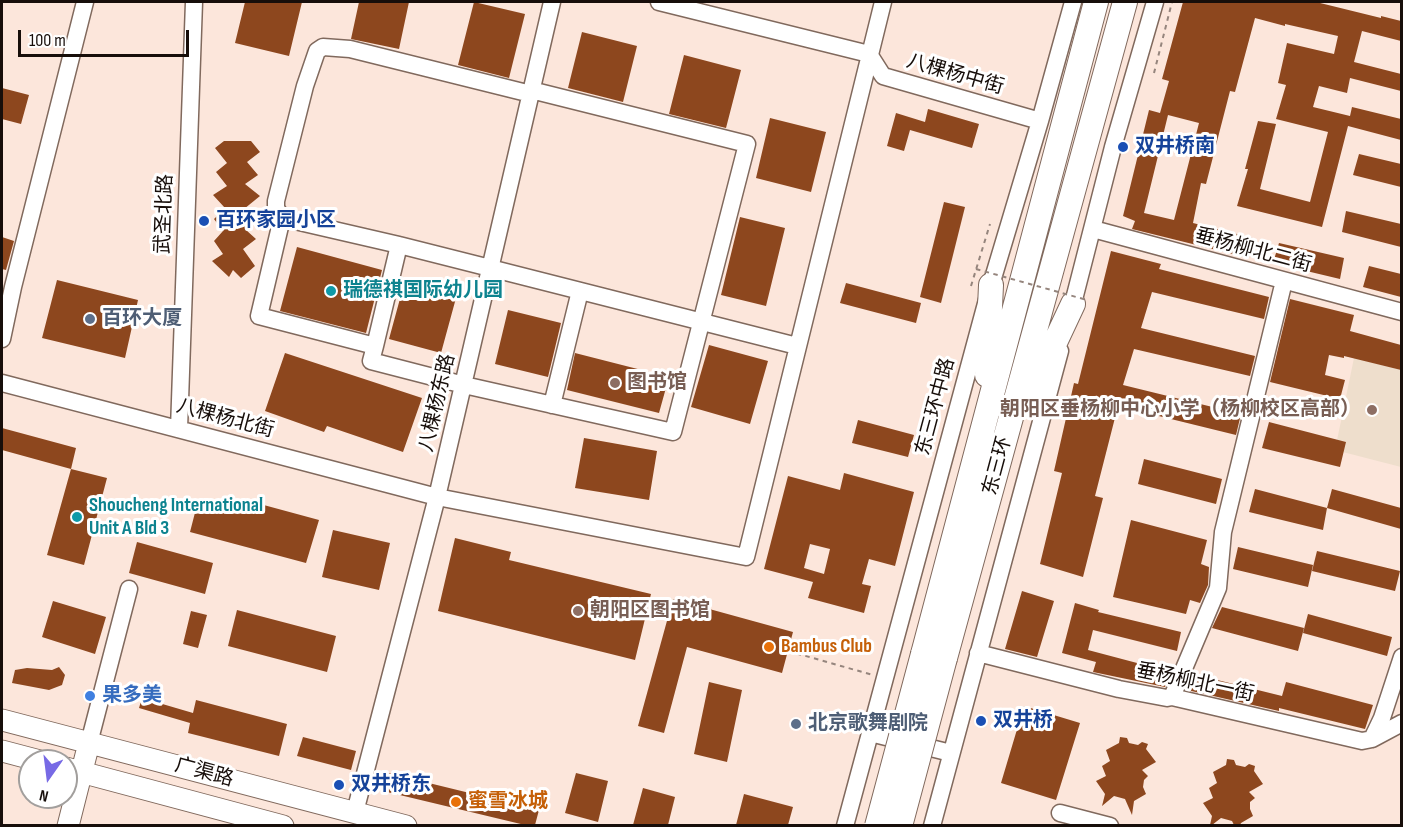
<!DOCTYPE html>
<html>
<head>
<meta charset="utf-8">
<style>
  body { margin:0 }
  #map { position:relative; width:1403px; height:827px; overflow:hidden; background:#fce6db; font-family:"Sofia Sans Condensed",sans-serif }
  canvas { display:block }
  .frame { position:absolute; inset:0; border:3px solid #170e0a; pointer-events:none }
  .north { position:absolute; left:18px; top:749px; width:60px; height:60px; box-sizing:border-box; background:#fff; border:2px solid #a29f9d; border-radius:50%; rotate:194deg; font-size:16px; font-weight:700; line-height:24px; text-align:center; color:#170e0a }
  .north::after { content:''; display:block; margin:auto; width:21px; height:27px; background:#776ae5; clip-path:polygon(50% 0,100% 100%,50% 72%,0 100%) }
  .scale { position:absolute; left:18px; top:30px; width:171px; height:27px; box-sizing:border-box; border:3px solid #170e0a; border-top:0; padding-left:8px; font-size:18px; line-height:21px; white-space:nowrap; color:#170e0a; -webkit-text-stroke:4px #fff; paint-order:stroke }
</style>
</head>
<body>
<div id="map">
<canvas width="1403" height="827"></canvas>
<div class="frame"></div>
<div class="north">N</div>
<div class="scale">100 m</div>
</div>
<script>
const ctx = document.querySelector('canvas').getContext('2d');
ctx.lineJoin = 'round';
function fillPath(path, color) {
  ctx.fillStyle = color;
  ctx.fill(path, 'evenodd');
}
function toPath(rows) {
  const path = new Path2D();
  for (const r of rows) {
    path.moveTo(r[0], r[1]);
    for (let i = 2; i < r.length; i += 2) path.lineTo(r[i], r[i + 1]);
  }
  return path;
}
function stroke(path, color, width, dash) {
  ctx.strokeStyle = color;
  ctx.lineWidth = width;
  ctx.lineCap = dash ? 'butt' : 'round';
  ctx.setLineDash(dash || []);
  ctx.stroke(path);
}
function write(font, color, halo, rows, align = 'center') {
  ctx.font = font + ' "Sofia Sans Condensed","Noto Sans SC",sans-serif';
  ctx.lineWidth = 6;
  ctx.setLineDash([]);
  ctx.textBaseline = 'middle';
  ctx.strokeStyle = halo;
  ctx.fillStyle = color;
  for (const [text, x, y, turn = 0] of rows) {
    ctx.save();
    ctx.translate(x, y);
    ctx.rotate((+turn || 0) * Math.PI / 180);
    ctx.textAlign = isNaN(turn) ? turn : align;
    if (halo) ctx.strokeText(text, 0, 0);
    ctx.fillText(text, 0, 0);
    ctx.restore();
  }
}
fillPath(toPath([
  [1354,358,1401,370,1401,467,1335,450]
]), '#eedecc');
fillPath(toPath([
  [245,2,302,2,289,56,235,43],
  [359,2,409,2,399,49,351,39],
  [474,2,525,14,509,78,458,65],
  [1183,2,1316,2,1381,18,1381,16,1401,21,1401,41,1362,31,1354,62,1401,74,1401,91,1350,78,1347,93,1319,86,1313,107,1350,116,1352,107,1401,119,1401,140,1348,126,1322,227,1237,206,1248,169,1245,169,1258,121,1276,124,1260,189,1310,202,1328,132,1276,119,1286,85,1278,83,1287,43,1334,54,1338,36,1285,24,1285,26,1255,18,1235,92,1230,91,1206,184,1201,183,1193,223,1253,238,1249,258,1132,229,1135,221,1123,216,1149,110,1160,113,1169,81,1162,79],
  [1168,115,1199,123,1174,220,1144,213],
  [582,32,637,46,623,102,568,88],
  [684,55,741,70,726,128,669,114],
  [2,88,29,95,21,124,2,119],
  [928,109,979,124,972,148,910,130,904,151,887,146,896,113,925,122],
  [770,118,826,132,811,192,756,178],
  [224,141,251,141,260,152,247,162,258,175,245,184,260,196,244,209,257,219,246,230,256,239,243,249,255,266,241,278,233,270,229,277,212,261,223,254,214,241,223,231,214,219,225,208,213,195,227,186,216,172,227,163,215,148],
  [1359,154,1401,164,1401,187,1353,175],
  [944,202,965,207,941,303,920,297],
  [1346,211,1401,224,1401,247,1342,232],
  [740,217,785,228,766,306,721,295],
  [2,237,14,241,6,270,2,269],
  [1279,243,1344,258,1340,279,1273,263],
  [297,247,382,270,366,333,280,311],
  [1111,251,1161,264,1159,269,1269,297,1264,319,1152,292,1141,328,1255,356,1250,376,1134,349,1123,385,1241,414,1236,435,1118,406,1095,496,1103,498,1083,577,1040,564,1062,473,1054,471,1074,383,1078,384],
  [1369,266,1401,274,1401,297,1363,287],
  [57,280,138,300,125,358,42,338],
  [846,283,921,303,916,323,840,303],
  [404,284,456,298,441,353,389,339],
  [1290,299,1354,315,1350,331,1401,345,1401,370,1344,356,1344,358,1329,355,1325,375,1345,380,1340,399,1270,382],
  [508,310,561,323,548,377,495,364],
  [709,345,768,361,750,424,691,407],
  [285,353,422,398,403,452,327,426,324,432,265,411],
  [575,353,669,377,659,413,567,390],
  [858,420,914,435,908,457,852,443],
  [1269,422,1346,442,1340,467,1262,448],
  [2,428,76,448,71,469,2,450],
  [584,438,657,451,649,500,575,488],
  [1144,459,1222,479,1216,504,1138,484],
  [71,469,107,478,84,565,47,555],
  [844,473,914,492,895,566,869,559,862,584,871,586,864,613,808,598,813,582,764,569,788,476,840,490],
  [810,544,830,549,824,574,804,568],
  [1255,489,1327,508,1323,530,1249,512],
  [1332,489,1401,508,1401,529,1327,508],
  [198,501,243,511,260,504,319,520,306,563,190,532],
  [1131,520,1207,540,1201,564,1209,567,1208,585,1200,603,1190,600,1186,614,1113,597],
  [333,530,390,543,379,590,322,577],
  [455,538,511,552,509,560,651,594,635,660,438,611],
  [137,542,213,563,205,594,129,573],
  [1238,547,1313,565,1308,587,1233,569],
  [1317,551,1400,571,1395,591,1312,571],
  [1022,591,1054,601,1037,657,1005,649],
  [673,599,793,632,782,673,687,647,664,733,638,726],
  [53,601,106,617,95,654,42,637],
  [1075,603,1099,610,1098,612,1181,632,1177,651,1093,630,1088,650,1171,672,1165,687,1093,672,1096,662,1062,653],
  [1222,607,1304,628,1298,651,1212,628],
  [237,610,336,636,327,672,228,646],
  [191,611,207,615,198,648,183,644],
  [1308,614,1392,637,1387,656,1303,633],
  [59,667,65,675,62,685,49,690,12,683,15,670,27,668,52,670],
  [1193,674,1282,696,1286,682,1373,705,1365,729,1279,708,1279,711,1187,690],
  [709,682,742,690,727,762,694,754],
  [142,698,193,713,196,700,287,724,279,756,188,733,190,723,139,708],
  [1024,706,1080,723,1056,800,1001,783],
  [303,737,356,751,351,770,297,756],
  [1120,737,1127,738,1129,743,1138,745,1142,742,1148,744,1146,749,1156,762,1142,770,1148,776,1144,780,1143,787,1146,794,1134,801,1132,815,1125,799,1114,796,1102,806,1105,794,1096,781,1106,776,1102,766,1110,761,1106,750,1119,743],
  [1227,759,1234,760,1236,765,1245,767,1249,764,1255,766,1254,771,1263,784,1249,792,1255,798,1250,802,1250,809,1253,816,1241,823,1240,825,1234,825,1232,821,1221,818,1212,825,1210,825,1212,816,1203,803,1213,798,1209,788,1217,783,1213,772,1226,765],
  [388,773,539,810,535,825,525,825,383,791],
  [576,773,608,781,598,822,565,813],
  [643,788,675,797,668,825,633,825],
  [744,794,793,807,788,825,736,825]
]), '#8d471e');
const minor = toPath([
  [659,2,869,54,883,76,1040,121],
  [282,218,276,208,276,201,305,86,317,51,323,47,350,49,531,94],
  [1093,229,1402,312],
  [399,245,375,346,259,316,282,218,399,245,490,268,797,346],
  [1070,315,1113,147,1155,2],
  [2,339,13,287,85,2],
  [375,346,371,361,464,385,673,432,747,144,531,90],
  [2,383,437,497,746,557,883,2],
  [552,405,580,291],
  [179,429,194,2],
  [978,653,1119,689,1167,698,1172,697,1362,741,1372,739,1402,723],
  [1172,697,1218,588,1223,532,1284,281],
  [870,733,951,753],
  [1372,739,1382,718,1402,657],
  [89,743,129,589],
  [355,812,437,497,552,2],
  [1060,813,1110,826],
  [845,826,991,285,1040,121,1073,2],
  [932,826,1060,351]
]);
const major = toPath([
  [2,720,406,826],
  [2,751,40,761],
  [66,768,283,826],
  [68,826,89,743]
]);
const highway = toPath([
  [987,375,991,285],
  [1029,398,1073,304],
  [923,654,1096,2],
  [945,658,1125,2]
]);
stroke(minor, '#80695d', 19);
stroke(major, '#80695d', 23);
stroke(highway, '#80695d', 26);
stroke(toPath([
  [1154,73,1172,2],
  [971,286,990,224],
  [788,651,873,675]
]), '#95857d', 2, [4.5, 4.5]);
stroke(minor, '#fff', 16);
stroke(major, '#fff', 21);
stroke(highway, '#fff', 24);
const highwayBridge = toPath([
  [877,826,923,654],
  [900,826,945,658]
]);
stroke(highwayBridge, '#80695d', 26, []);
stroke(toPath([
  [976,269,1087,300]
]), '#95857d', 2, [4.5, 4.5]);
stroke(highwayBridge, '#fff', 24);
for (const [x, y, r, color] of [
  [1123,147,6,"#1a4fb4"],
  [204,221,6,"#1a4fb4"],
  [331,291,6,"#0f9aa8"],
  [90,319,6,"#5c6f8a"],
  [615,383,6,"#8d6e63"],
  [1372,410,6,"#8d6e63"],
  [77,517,6,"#0f9aa8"],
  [578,611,6,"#8d6e63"],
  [769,647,6,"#e8710a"],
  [90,696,6,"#3f7fe0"],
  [981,721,6,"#1a4fb4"],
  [796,724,6,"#5c6f8a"],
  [339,785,6,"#1a4fb4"],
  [456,802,6,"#e8710a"]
]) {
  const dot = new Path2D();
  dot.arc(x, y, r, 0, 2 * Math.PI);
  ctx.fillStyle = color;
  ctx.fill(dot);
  stroke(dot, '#fff', 2);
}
write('20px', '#170e0a', '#fff', [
  ["八棵杨中街",955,75,16],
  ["武圣北路",165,214,-88],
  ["垂杨柳北二街",1253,251,15],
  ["八棵杨东路",438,403,-77],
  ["东三环中路",936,407,-75],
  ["八棵杨北街",225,419,15],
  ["东三环",998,466,-75],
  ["垂杨柳北一街",1195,683,12],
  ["广渠路",204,773,15]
]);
write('bold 20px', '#164399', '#fff', [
  ["双井桥南",1135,147],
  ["百环家园小区",216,221],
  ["双井桥",993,721],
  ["双井桥东",351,785]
], 'left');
write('bold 20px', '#0d838f', '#fff', [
  ["瑞德祺国际幼儿园",343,291],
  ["Shoucheng International",89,506],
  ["Unit A Bld 3",89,529]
], 'left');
write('bold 20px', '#4e5e75', '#fff', [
  ["百环大厦",102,319],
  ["北京歌舞剧院",808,724]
], 'left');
write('bold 20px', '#785e54', '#fff', [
  ["图书馆",627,383],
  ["朝阳区垂杨柳中心小学（杨柳校区高部）",1360,410,"right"],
  ["朝阳区图书馆",590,611]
], 'left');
write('bold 20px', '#c56008', '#fff', [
  ["Bambus Club",781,647],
  ["蜜雪冰城",468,802]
], 'left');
write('bold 20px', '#366cbe', '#fff', [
  ["果多美",102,696]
], 'left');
</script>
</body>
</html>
